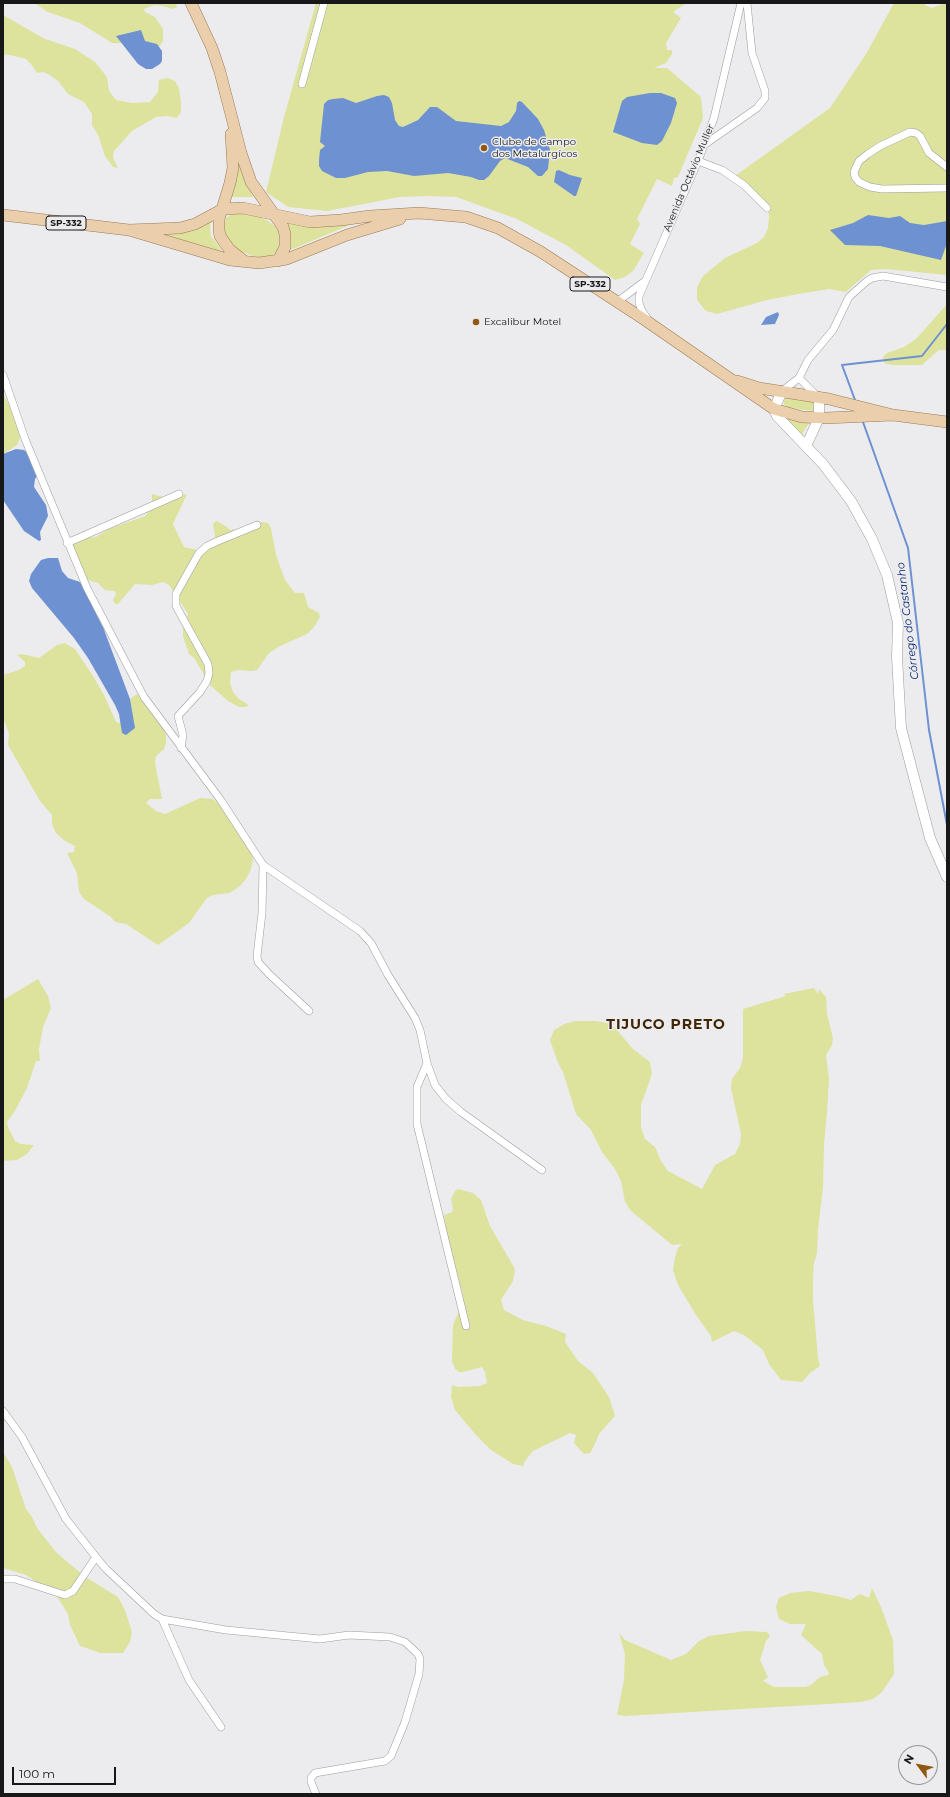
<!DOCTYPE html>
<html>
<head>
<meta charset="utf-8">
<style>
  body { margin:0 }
  #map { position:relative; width:950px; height:1797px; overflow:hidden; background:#ececee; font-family:Montserrat,sans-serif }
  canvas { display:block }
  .frame { position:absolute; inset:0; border:4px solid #181819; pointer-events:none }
  .north { position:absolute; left:898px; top:1745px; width:40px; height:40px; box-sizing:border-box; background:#ececee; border:1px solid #979799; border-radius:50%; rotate:302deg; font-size:11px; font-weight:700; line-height:16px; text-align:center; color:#181819 }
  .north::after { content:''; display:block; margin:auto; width:14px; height:18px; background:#905810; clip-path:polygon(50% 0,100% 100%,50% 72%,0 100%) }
  .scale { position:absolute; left:12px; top:1767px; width:104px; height:18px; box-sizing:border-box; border:2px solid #181819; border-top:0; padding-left:5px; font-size:12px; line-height:14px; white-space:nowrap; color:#181819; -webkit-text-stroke:3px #ececee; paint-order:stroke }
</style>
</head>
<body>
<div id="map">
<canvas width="950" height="1797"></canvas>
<div class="frame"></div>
<div class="north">N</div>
<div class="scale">100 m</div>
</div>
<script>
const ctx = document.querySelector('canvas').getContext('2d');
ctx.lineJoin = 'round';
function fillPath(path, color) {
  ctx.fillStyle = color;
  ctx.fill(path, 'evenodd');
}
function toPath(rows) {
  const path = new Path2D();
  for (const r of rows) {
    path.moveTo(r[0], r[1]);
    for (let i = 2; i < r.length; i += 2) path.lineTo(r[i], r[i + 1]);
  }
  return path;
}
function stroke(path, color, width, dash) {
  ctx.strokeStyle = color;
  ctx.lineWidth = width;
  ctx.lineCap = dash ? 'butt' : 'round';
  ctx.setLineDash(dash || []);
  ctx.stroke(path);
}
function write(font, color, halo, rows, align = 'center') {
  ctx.font = font + ' Montserrat,sans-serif';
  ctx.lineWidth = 3;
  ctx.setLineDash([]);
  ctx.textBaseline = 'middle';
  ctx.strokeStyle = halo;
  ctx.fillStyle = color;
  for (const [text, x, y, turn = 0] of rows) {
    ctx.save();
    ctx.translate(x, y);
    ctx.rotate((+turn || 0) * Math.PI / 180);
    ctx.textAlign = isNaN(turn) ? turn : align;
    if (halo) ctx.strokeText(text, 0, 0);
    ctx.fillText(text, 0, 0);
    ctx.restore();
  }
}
fillPath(toPath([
  [34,3,176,3,177,7,173,9,163,6,154,5,144,9,145,12,155,17,163,29,163,41,157,50,126,43,112,43,80,23,48,12],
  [316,3,687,3,674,11,674,13,681,18,666,43,667,50,672,50,672,54,666,63,654,68,667,68,701,97,703,118,678,177,674,178,672,186,657,179,637,219,640,224,630,244,644,253,633,271,625,277,615,280,566,245,517,219,456,197,429,196,400,197,327,211,288,207,266,192,284,117],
  [894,3,922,3,931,8,947,3,947,275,886,269,871,270,846,292,829,289,798,294,767,300,717,314,706,311,697,300,697,287,703,276,725,258,757,243,764,237,768,228,769,216,767,205,735,176,830,108,866,54],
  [3,15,45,39,75,49,95,62,107,77,109,91,116,100,132,103,150,102,158,92,159,80,168,78,175,81,179,88,181,103,181,112,177,118,166,116,156,117,132,131,114,151,113,158,118,168,113,167,105,156,98,135,92,125,92,114,84,102,68,94,58,81,50,75,43,72,37,73,31,64,26,59,15,56,3,54],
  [236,155,244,176,253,197,230,197],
  [249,212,268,221,276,227,282,239,280,252,264,258,253,256,236,250,224,234,224,225,226,218,232,214],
  [213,218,210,226,211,236,223,252,159,233],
  [287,222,352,224,288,251,291,239],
  [947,304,947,350,939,350,922,365,892,365,884,363,883,357,887,353,904,347,916,339],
  [3,394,18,421,22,433,17,445,3,454],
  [787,397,816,402,815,411,788,408,784,404,784,400],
  [784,417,810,422,803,432,803,436],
  [152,494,163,497,187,494,173,524,184,547,198,550,212,547,215,536,213,524,216,521,224,525,230,530,252,528,262,522,268,523,271,528,276,555,285,580,295,593,304,593,308,607,319,613,320,617,314,627,307,634,280,646,269,653,257,670,252,671,238,670,231,672,230,683,233,692,239,699,249,705,246,707,239,707,228,701,211,686,194,658,189,654,183,636,183,627,188,614,169,585,163,582,152,585,135,584,118,604,115,604,113,600,116,594,115,591,105,590,98,583,88,580,83,575,70,543,80,538,96,537,109,529,145,516,152,508],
  [65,643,75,649,93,676,104,695,116,722,119,723,123,721,129,700,137,694,141,696,162,724,166,735,166,743,164,749,156,756,155,763,162,799,150,799,146,803,156,811,165,814,200,798,213,799,219,804,252,850,253,859,251,869,246,879,240,886,230,893,213,895,207,898,189,923,158,945,126,924,115,922,111,917,84,899,79,892,77,873,67,853,74,852,75,846,65,841,56,833,52,824,52,815,40,801,8,745,9,734,3,717,3,675,19,670,25,666,25,662,17,655,22,654,39,658,57,645],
  [38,979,48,996,51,1008,43,1027,39,1049,40,1061,36,1061,27,1088,15,1111,7,1122,8,1127,15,1141,21,1144,34,1145,27,1154,17,1160,3,1161,3,1000],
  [814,988,818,994,819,989,826,997,827,1014,833,1038,832,1045,826,1055,829,1079,827,1112,824,1145,823,1187,818,1230,817,1253,814,1263,813,1277,813,1300,818,1358,820,1366,810,1373,802,1382,781,1380,769,1364,763,1350,744,1335,734,1331,712,1342,711,1336,696,1315,678,1285,673,1270,675,1257,678,1248,682,1244,672,1245,631,1211,625,1202,621,1181,615,1169,602,1152,591,1130,576,1114,563,1072,558,1063,550,1040,554,1030,564,1024,575,1021,596,1021,607,1023,616,1029,633,1049,650,1062,652,1074,641,1105,641,1127,645,1139,655,1147,661,1161,668,1171,702,1189,715,1165,735,1154,740,1144,741,1134,731,1088,732,1079,740,1068,743,1058,743,1009,786,996,784,994],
  [458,1189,473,1193,481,1200,490,1226,515,1269,513,1281,501,1300,504,1310,523,1320,546,1326,566,1334,565,1342,578,1361,593,1373,609,1397,615,1416,599,1434,594,1446,590,1453,584,1454,582,1452,574,1443,576,1435,570,1433,533,1451,524,1462,524,1466,513,1464,491,1450,476,1435,455,1410,451,1397,452,1385,459,1387,480,1386,487,1383,485,1372,482,1367,463,1372,459,1372,455,1369,452,1361,453,1325,461,1306,463,1295,447,1236,444,1215,452,1212,453,1209,451,1199,455,1191],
  [3,1452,12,1467,26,1509,32,1517,37,1528,56,1552,65,1560,87,1578,118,1597,125,1610,132,1632,130,1642,123,1653,101,1653,80,1646,70,1625,68,1614,56,1595,26,1575,3,1568],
  [872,1588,881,1607,893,1640,894,1674,882,1692,873,1699,861,1702,625,1716,617,1715,624,1680,625,1654,619,1633,625,1640,671,1660,686,1654,699,1641,709,1636,746,1631,767,1632,770,1636,766,1641,760,1660,768,1677,763,1681,774,1687,806,1687,812,1684,820,1677,828,1675,829,1673,824,1665,822,1654,801,1635,806,1624,790,1624,779,1619,776,1607,779,1598,790,1593,809,1591,837,1596,851,1600,860,1594,869,1598]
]), '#dde39d');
fillPath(toPath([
  [141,30,145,41,157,44,162,51,162,61,160,64,152,69,146,69,138,64,116,36],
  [650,93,661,93,675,98,677,103,671,123,662,141,657,145,642,143,613,132,622,101,627,97],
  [384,95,389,97,392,103,395,120,399,126,403,127,418,120,430,107,437,107,456,121,501,126,509,122,516,111,517,103,519,101,522,102,538,119,544,130,550,150,548,169,542,176,538,176,528,167,505,158,500,161,489,176,484,180,479,180,471,177,448,173,414,176,387,171,368,172,345,178,336,178,322,171,319,166,319,160,320,150,325,146,320,142,324,104,328,100,333,99,343,98,356,103,377,96],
  [559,170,570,175,582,178,576,196,574,196,554,182,556,171],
  [868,215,889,218,900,216,910,223,924,225,947,221,947,243,941,260,880,246,845,245,830,230,853,223],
  [778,312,779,315,775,324,761,325,766,317],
  [16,449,24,450,31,456,38,475,35,479,34,487,46,505,48,516,40,532,41,540,39,541,24,531,3,500,3,454],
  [48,558,58,558,62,571,68,578,80,582,103,627,130,699,135,728,126,735,122,733,119,714,115,705,88,658,74,638,32,588,29,581,31,574,41,560]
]), '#6e91d2');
stroke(toPath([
  [855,400,842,365,922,356,947,324],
  [863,422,908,548,929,730,947,825]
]), '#6e91d2', 2);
const street = toPath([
  [302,84,324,3],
  [704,145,757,108,765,98,765,91,752,53,747,3],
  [698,161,722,170,744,185,767,208],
  [947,167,929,153,920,136,916,133,910,132,880,146,868,154,859,161,854,172,855,177,859,182,870,187,882,189,947,188],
  [617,302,645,281],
  [647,318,642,311,639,303,639,296,698,161,714,118,741,3],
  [3,375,25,439,87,588,144,697,220,799,263,865,360,931,371,943,388,975,415,1018,420,1030,427,1063,417,1087,417,1124,466,1326],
  [799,378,818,397],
  [782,391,799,378,808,360,833,330,849,297,867,281,872,278,883,276,947,287],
  [67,543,179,494],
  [181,748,183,735,178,716,200,692,207,681,209,673,208,664,176,606,176,594,199,553,207,546,218,541,257,525],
  [263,865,262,913,257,956,258,962,269,974,309,1011],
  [427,1063,435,1085,446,1099,461,1112,542,1170],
  [3,1411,22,1437,66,1519,96,1557,106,1569,154,1614,162,1619,226,1630,320,1639,349,1635,390,1637,405,1642,418,1654,420,1659,419,1674,405,1722,391,1756,385,1761,315,1773,311,1778,311,1782,316,1794],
  [3,1579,15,1579,65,1595,73,1591,96,1557],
  [162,1619,189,1680,221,1727]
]);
const secondary = toPath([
  [782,391,774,409,777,416,823,464,851,501,872,539,887,575,898,623,897,657,901,728,930,838,947,877],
  [806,446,819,418,819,397]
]);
const primary = toPath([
  [191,3,212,48,220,72,241,153,251,182,283,227,285,234,285,247,278,261],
  [231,134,233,168,230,183,219,219,219,230,220,236,229,249,244,261],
  [3,215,129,230,230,260,259,263,287,259,347,235,400,219],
  [129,230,180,228,195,224,223,209,243,208,310,222,341,220,370,216,419,213,466,217,498,228,541,252,645,320,774,409,802,417,826,418,893,415],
  [737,381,759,388,829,399,893,415,947,422]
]);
stroke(street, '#9c9c9e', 8);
stroke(secondary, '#9c9c9e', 11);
stroke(primary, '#997a55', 12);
stroke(street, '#fff', 7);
stroke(secondary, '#fff', 10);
stroke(primary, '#ebcfad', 11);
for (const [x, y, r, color] of [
  [484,148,4,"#905810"],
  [476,322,4,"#905810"]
]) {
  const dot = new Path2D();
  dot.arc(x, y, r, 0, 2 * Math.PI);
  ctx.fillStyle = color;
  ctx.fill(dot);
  stroke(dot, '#ececee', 1.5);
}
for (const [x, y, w] of [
  [66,223,40],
  [590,284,40]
]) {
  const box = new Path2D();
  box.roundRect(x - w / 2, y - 7, w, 14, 3);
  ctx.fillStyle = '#ececee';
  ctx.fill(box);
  stroke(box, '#181819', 1);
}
write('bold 9px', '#181819', null, [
  ["SP-332",66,223],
  ["SP-332",590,284]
]);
write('10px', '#181819', '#ececee', [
  ["Clube de Campo",492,142],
  ["dos Metalurgícos",492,154],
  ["Excalibur Motel",484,322]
], 'left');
write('10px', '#181819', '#ececee', [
  ["Avenida Octávio Muller",689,178,-67]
]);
write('italic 11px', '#01236e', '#ececee', [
  ["Córrego do Castanho",908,621,-97]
]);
ctx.letterSpacing = '1px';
write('bold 14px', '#412606', '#ececee', [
  ["TIJUCO PRETO",666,1025]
]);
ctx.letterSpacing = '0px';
</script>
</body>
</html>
